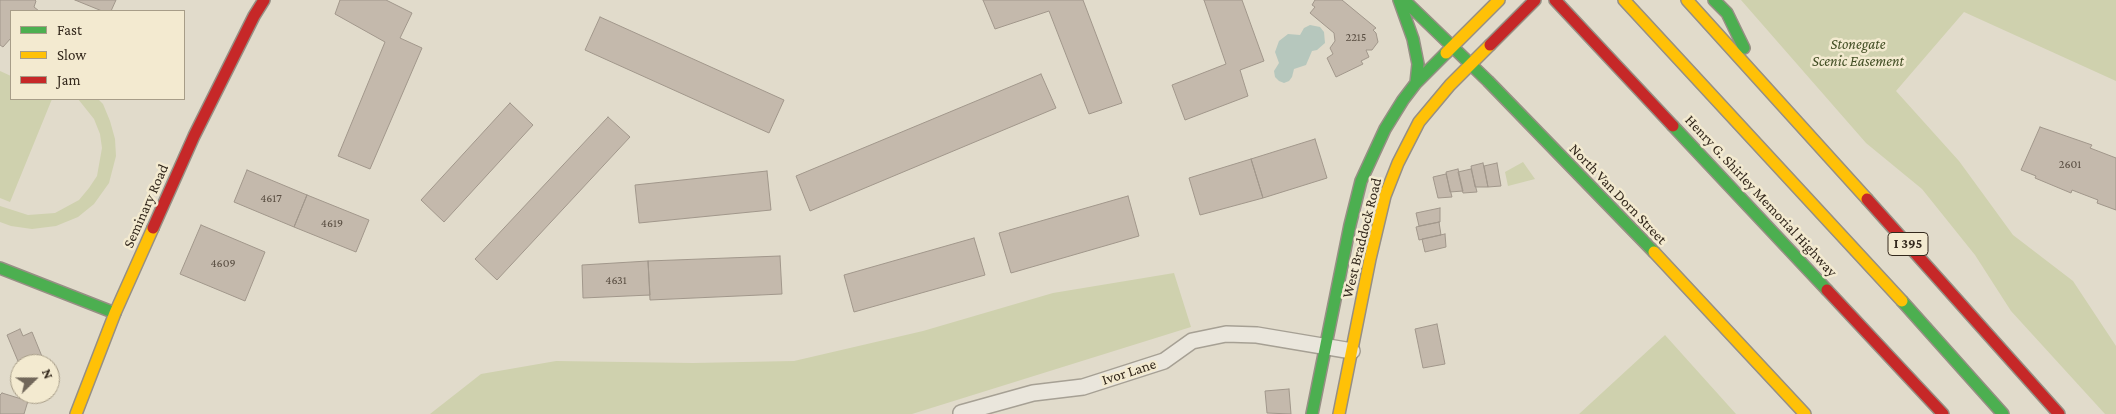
<!DOCTYPE html>
<html>
<head>
<meta charset="utf-8">
<style>
  body { margin:0 }
  #map { position:relative; width:2116px; height:414px; overflow:hidden; background:#e1dbcb; font-family:"Crimson Pro",serif }
  canvas { display:block }
  .legend { position:absolute; left:10px; top:10px; width:175px; height:90px; box-sizing:border-box; background:#f3ead0; border:1px solid #a79d88; margin:0; padding:6px 9px; list-style:none; font-size:15px; color:#34291d }
  .legend li { display:flex; align-items:center; gap:10px; height:25px }
  .legend b { width:25px; border:1px solid #a79d88 }
  .north { position:absolute; left:10px; top:354px; width:50px; height:50px; box-sizing:border-box; background:#f3ead0; border:1px solid #a79d88; border-radius:50%; rotate:68deg; font-size:14px; font-weight:700; line-height:20px; text-align:center; color:#34291d }
  .north::after { content:''; display:block; margin:auto; width:18px; height:22px; background:#71675a; clip-path:polygon(50% 0,100% 100%,50% 72%,0 100%) }
</style>
</head>
<body>
<div id="map">
<canvas width="2116" height="414"></canvas>
<ul class="legend">
<li><b style="height:6px;background:#4caf50"></b>Fast</li>
<li><b style="height:6px;background:#ffc107"></b>Slow</li>
<li><b style="height:6px;background:#c62828"></b>Jam</li>
</ul>
<div class="north">N</div>
</div>
<script>
const ctx = document.querySelector('canvas').getContext('2d');
ctx.lineJoin = 'round';
function fillPath(path, color) {
  ctx.fillStyle = color;
  ctx.fill(path, 'evenodd');
}
function toPath(rows) {
  const path = new Path2D();
  for (const r of rows) {
    path.moveTo(r[0], r[1]);
    for (let i = 2; i < r.length; i += 2) path.lineTo(r[i], r[i + 1]);
  }
  return path;
}
function stroke(path, color, width, dash) {
  ctx.strokeStyle = color;
  ctx.lineWidth = width;
  ctx.lineCap = dash ? 'butt' : 'round';
  ctx.setLineDash(dash || []);
  ctx.stroke(path);
}
function write(font, color, halo, rows, align = 'center') {
  ctx.font = font + ' "Crimson Pro",serif';
  ctx.lineWidth = 5;
  ctx.setLineDash([]);
  ctx.textBaseline = 'middle';
  ctx.strokeStyle = halo;
  ctx.fillStyle = color;
  for (const [text, x, y, turn = 0] of rows) {
    ctx.save();
    ctx.translate(x, y);
    ctx.rotate((+turn || 0) * Math.PI / 180);
    ctx.textAlign = isNaN(turn) ? turn : align;
    if (halo) ctx.strokeText(text, 0, 0);
    ctx.fillText(text, 0, 0);
    ctx.restore();
  }
}
fillPath(toPath([
  [1741,0,2116,0,2116,81,1964,12,1896,91,1959,161,2013,235,2073,281,2116,346,2116,414,2105,414,2011,311,1975,255,1922,189,1866,143],
  [0,71,11,76,11,99,52,99,10,202,0,198],
  [78,99,98,99,103,104,110,121,115,139,116,156,109,183,94,204,78,217,56,226,32,229,11,226,0,222,0,206,28,215,55,213,79,200,89,188,97,176,102,148,100,134,94,119],
  [1523,162,1535,179,1508,186,1505,172],
  [1174,273,1191,327,912,414,430,414,481,374,556,361,693,363,794,361,923,331,1053,293],
  [1665,335,1736,414,1579,414]
]), '#cfd1ae');
fillPath(toPath([
  [1310,25,1320,27,1324,32,1325,43,1317,50,1312,51,1306,65,1294,69,1292,77,1289,81,1284,83,1279,81,1275,77,1274,71,1279,63,1275,52,1279,41,1288,34,1300,35,1304,28]
]), '#b6c7bd');
const building = toPath([
  [0,0,35,0,36,1,34,7,39,11,11,11,11,38,3,47,0,45,0,0],
  [75,0,116,0,111,11,102,11,75,0],
  [340,0,386,0,412,13,400,38,422,48,370,169,338,156,385,42,335,14,340,0],
  [983,0,1083,0,1122,103,1089,114,1049,11,995,29,983,0],
  [1204,0,1242,0,1264,61,1240,70,1248,96,1185,120,1172,85,1226,64,1204,0],
  [1315,0,1342,0,1376,28,1373,30,1376,33,1378,42,1372,50,1366,50,1369,57,1361,61,1363,64,1336,77,1327,58,1333,54,1330,48,1335,41,1334,33,1310,13,1315,7,1312,5,1315,0],
  [600,17,784,100,769,133,585,50,600,17],
  [1041,74,1056,108,810,211,796,176,1041,74],
  [510,103,533,125,444,222,421,200,510,103],
  [608,117,630,137,497,280,475,259,608,117],
  [2040,127,2092,145,2090,148,2116,158,2116,210,2097,203,2098,200,2072,190,2071,193,2035,178,2036,176,2021,170,2040,127],
  [1315,139,1327,178,1263,198,1251,159,1315,139],
  [1251,159,1263,198,1200,215,1189,178,1251,159],
  [1483,163,1488,187,1475,187,1471,166,1483,163],
  [1497,163,1501,186,1488,187,1484,166,1497,163],
  [1458,169,1463,191,1450,192,1446,172,1458,169],
  [1471,169,1477,192,1463,193,1458,172,1471,169],
  [247,170,307,195,294,227,234,202,247,170],
  [767,171,771,210,639,223,635,185,767,171],
  [1446,174,1452,197,1438,198,1433,177,1446,174],
  [307,195,369,220,356,252,294,227,307,195],
  [1128,196,1139,236,1011,273,999,233,1128,196],
  [1440,208,1440,222,1419,226,1416,213,1440,208],
  [1439,222,1441,235,1419,240,1416,227,1439,222],
  [201,225,265,252,245,301,180,274,201,225],
  [1445,234,1446,247,1425,252,1422,239,1445,234],
  [974,238,985,275,854,312,844,275,974,238],
  [780,256,782,294,650,300,648,261,780,256],
  [648,261,650,295,583,298,582,265,648,261],
  [1437,324,1445,364,1423,368,1415,329,1437,324],
  [20,329,23,336,32,332,43,359,36,362,37,364,20,364,20,366,7,335,20,329],
  [1289,389,1291,414,1267,413,1265,391,1289,389],
  [2,393,28,401,24,414,0,414,0,395,2,393]
]);
fillPath(building, '#c4b9ac');
stroke(building, '#a1978b', 1);
const street = toPath([
  [961,413,1033,393,1083,387,1164,361,1192,341,1226,334,1257,335,1352,351]
]);
const fast = toPath([
  [1399,0,1413,39,1418,64,1416,83],
  [1404,0,1488,81,1654,252],
  [1714,0,1727,13,1744,48],
  [1673,126,1827,290],
  [0,268,115,313],
  [1902,301,2003,414],
  [1312,414,1350,225,1361,181,1385,129,1403,100,1416,83,1446,53]
]);
const slow = toPath([
  [1624,0,1902,301],
  [1687,0,1867,199],
  [1446,53,1499,0],
  [1654,252,1805,414],
  [76,414,115,313,153,228],
  [1339,414,1370,259,1385,196,1398,163,1419,122,1450,85,1490,45]
]);
const jam = toPath([
  [1555,0,1673,126],
  [1490,45,1535,0],
  [1867,199,2059,414],
  [153,228,194,136,254,16,264,0],
  [1827,290,1943,414]
]);
stroke(street, '#a6a094', 18);
stroke(fast, '#968f84', 14);
stroke(slow, '#968f84', 14);
stroke(jam, '#968f84', 14);
stroke(street, '#eae6dc', 15);
stroke(fast, '#4caf50', 11);
stroke(slow, '#ffc107', 11);
stroke(jam, '#c62828', 11);
write('12px', '#584d41', null, [
  ["2215",1356,37],
  ["2601",2070,164],
  ["4617",271,198],
  ["4619",332,223],
  ["4609",223,263],
  ["4631",616,280]
]);
for (const [x, y, w] of [
  [1908,244,40]
]) {
  const box = new Path2D();
  box.roundRect(x - w / 2, y - 11.5, w, 23, 4);
  ctx.fillStyle = '#f3ead0';
  ctx.fill(box);
  stroke(box, '#34291d', 1);
}
write('bold 14px', '#34291d', null, [
  ["I 395",1908,244]
]);
write('italic 15px', '#434f25', '#f3ead0', [
  ["Stonegate",1858,44],
  ["Scenic Easement",1858,61]
]);
write('15px', '#34291d', '#f3ead0', [
  ["North Van Dorn Street",1618,194,46],
  ["Henry G. Shirley Memorial Highway",1761,196,47],
  ["Seminary Road",146,206,-66],
  ["West Braddock Road",1362,238,-76],
  ["Ivor Lane",1129,372,-18]
]);
</script>
</body>
</html>
